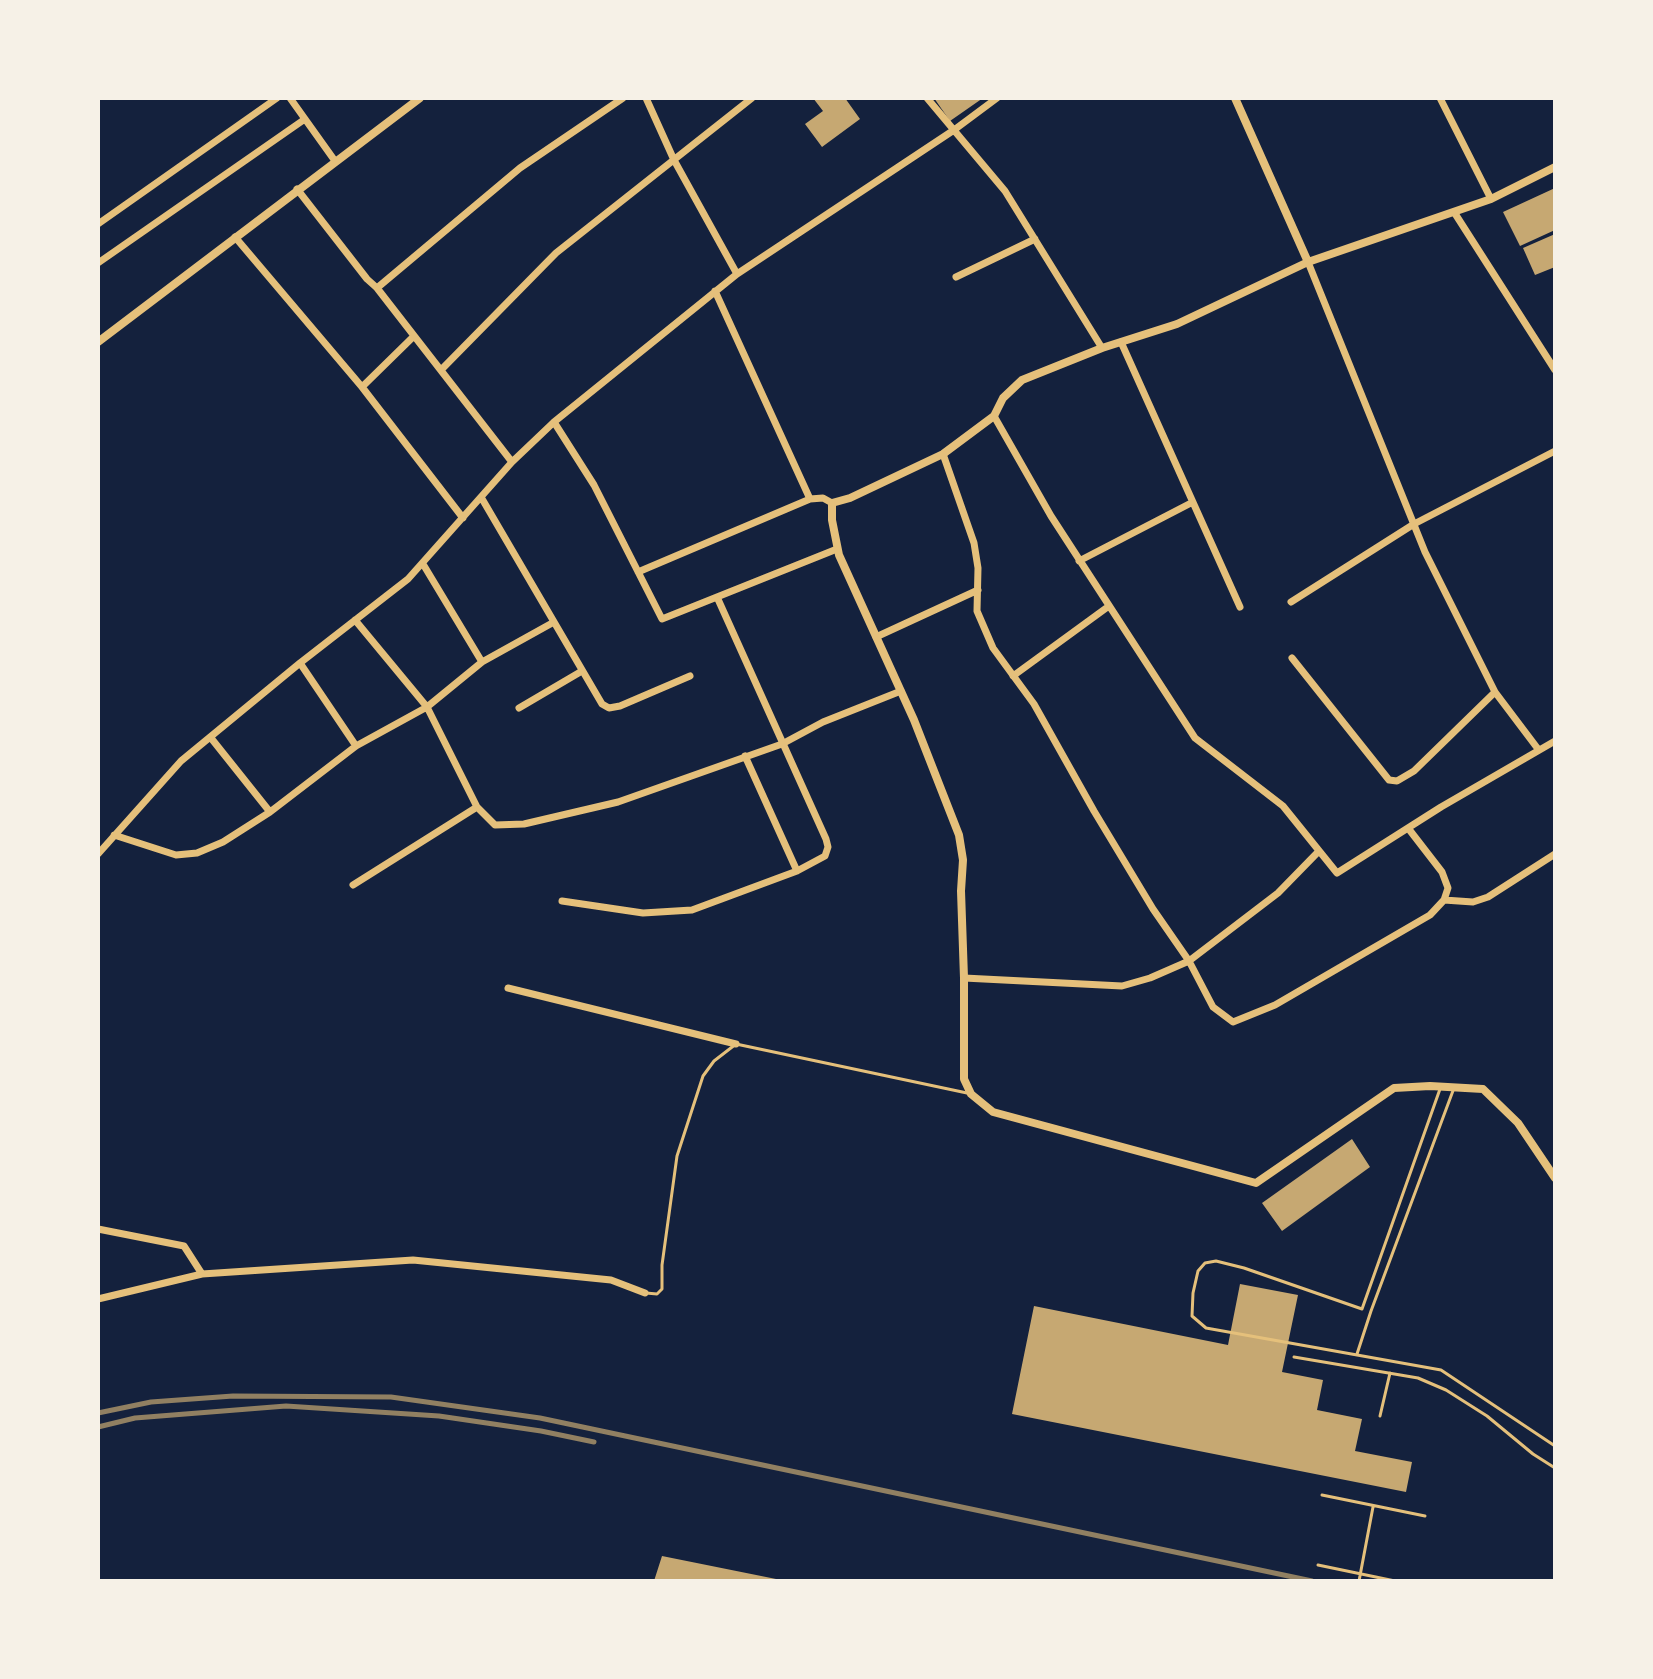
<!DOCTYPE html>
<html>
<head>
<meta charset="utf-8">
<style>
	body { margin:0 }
	#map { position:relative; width:1653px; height:1679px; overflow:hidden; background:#14213d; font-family:"Varela Round",sans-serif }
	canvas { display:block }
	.frame { position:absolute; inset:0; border:100px solid #f6f1e7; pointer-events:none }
</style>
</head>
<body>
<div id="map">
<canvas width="1653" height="1679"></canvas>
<div class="frame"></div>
</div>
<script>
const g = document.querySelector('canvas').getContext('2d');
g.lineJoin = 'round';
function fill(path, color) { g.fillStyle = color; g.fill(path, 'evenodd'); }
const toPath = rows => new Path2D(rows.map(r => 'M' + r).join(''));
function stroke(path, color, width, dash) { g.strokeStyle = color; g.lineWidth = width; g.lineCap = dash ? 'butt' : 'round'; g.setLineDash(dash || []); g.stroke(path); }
fill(toPath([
	[813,98,845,98,860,119,822,147,805,124,823,111],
	[934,98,983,98,950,121],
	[1555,188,1555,230,1520,246,1503,212],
	[1555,234,1555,267,1535,275,1523,248],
	[1352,1139,1370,1167,1282,1231,1262,1203],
	[1240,1284,1298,1295,1282,1372,1323,1380,1317,1410,1362,1419,1355,1451,1412,1462,1406,1492,1012,1414,1034,1306,1228,1345],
	[662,1556,781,1580,781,1581,654,1581]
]), '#c6a872');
stroke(toPath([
	[1294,1357,1418,1378,1446,1390,1487,1416,1533,1454,1555,1468],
	[1380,1416,1390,1373],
	[1322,1495,1425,1516],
	[1318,1565,1395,1581],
	[1359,1581,1373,1507]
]), '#e5c07b', 3);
stroke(toPath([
	[1440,1089,1362,1309,1244,1268,1216,1261,1205,1263,1198,1271,1193,1293,1192,1316,1206,1328,1441,1370,1555,1446],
	[646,1293,657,1294,662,1289,662,1265,677,1156,703,1076,714,1061,736,1044,967,1093],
	[1357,1354,1371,1311,1454,1088]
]), '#e5c07b', 3);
stroke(toPath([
	[290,98,335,161],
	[646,98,674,160,737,274],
	[927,98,1005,191,1102,348],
	[1440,98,1491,199],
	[297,189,367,279,377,288,512,462],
	[1454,212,1555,370],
	[98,224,277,98],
	[235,237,362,387,463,518],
	[1308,262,1425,552,1495,692,1538,749],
	[98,263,305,119],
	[956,277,1035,239],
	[377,288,520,168,623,98],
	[715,291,810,499],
	[1121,342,1240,607],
	[441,370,556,253,752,98],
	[362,387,413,337],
	[994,416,1051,516,1195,738,1283,806,1337,873,1441,807,1555,741],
	[554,422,594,485,662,619,837,549],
	[943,454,974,543,978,568,977,611,993,648,1034,704,1094,811,1153,909,1189,961,1213,1007,1233,1022,1275,1005,1430,915,1444,900,1448,888,1442,872,1408,828],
	[481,497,602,704,609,708,620,706,690,676],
	[1079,561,1191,503],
	[423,564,482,662],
	[638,572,810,499,823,498,832,503],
	[1291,602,1414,524,1555,451],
	[355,620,427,707,477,807,495,825,524,824,618,802,782,744,823,722,901,691],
	[876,637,978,590],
	[1292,658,1389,780,1397,781,1414,771,1495,692],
	[300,663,356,746],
	[1013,676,1109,606],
	[519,708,582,671],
	[211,738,270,812,356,746,427,707,482,662,554,622],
	[745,756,797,871],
	[114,835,176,855,197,853,223,842,270,812],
	[98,854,181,761,300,663,408,579,512,462,554,422,737,274,954,130,997,98],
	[353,885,477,807],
	[1444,900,1473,902,1488,897,1555,854],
	[562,901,643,913,692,910,797,871,825,856,828,847,826,839,717,597],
	[964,978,1122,986,1150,978,1189,961,1278,893,1319,851],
	[508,988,736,1044],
	[98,1229,184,1246,202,1274],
	[98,1299,202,1274,413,1260,611,1280,645,1293]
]), '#e5c07b', 7);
stroke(toPath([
	[1235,98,1308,262],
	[1555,167,1491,199,1308,262,1177,324,1102,348,1022,380,1003,398,994,416,943,454,850,498,832,503,832,520,839,555,914,720,959,835,963,860,961,891,964,978,964,1079,971,1094,993,1112,1256,1183,1394,1088,1430,1086,1483,1089,1518,1123,1555,1178],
	[98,342,420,98]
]), '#e5c07b', 8);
stroke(toPath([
	[98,1413,151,1402,233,1396,391,1397,540,1418,1312,1581],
	[98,1427,135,1418,286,1406,439,1416,541,1431,594,1442]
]), '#918062', 5);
</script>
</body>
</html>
